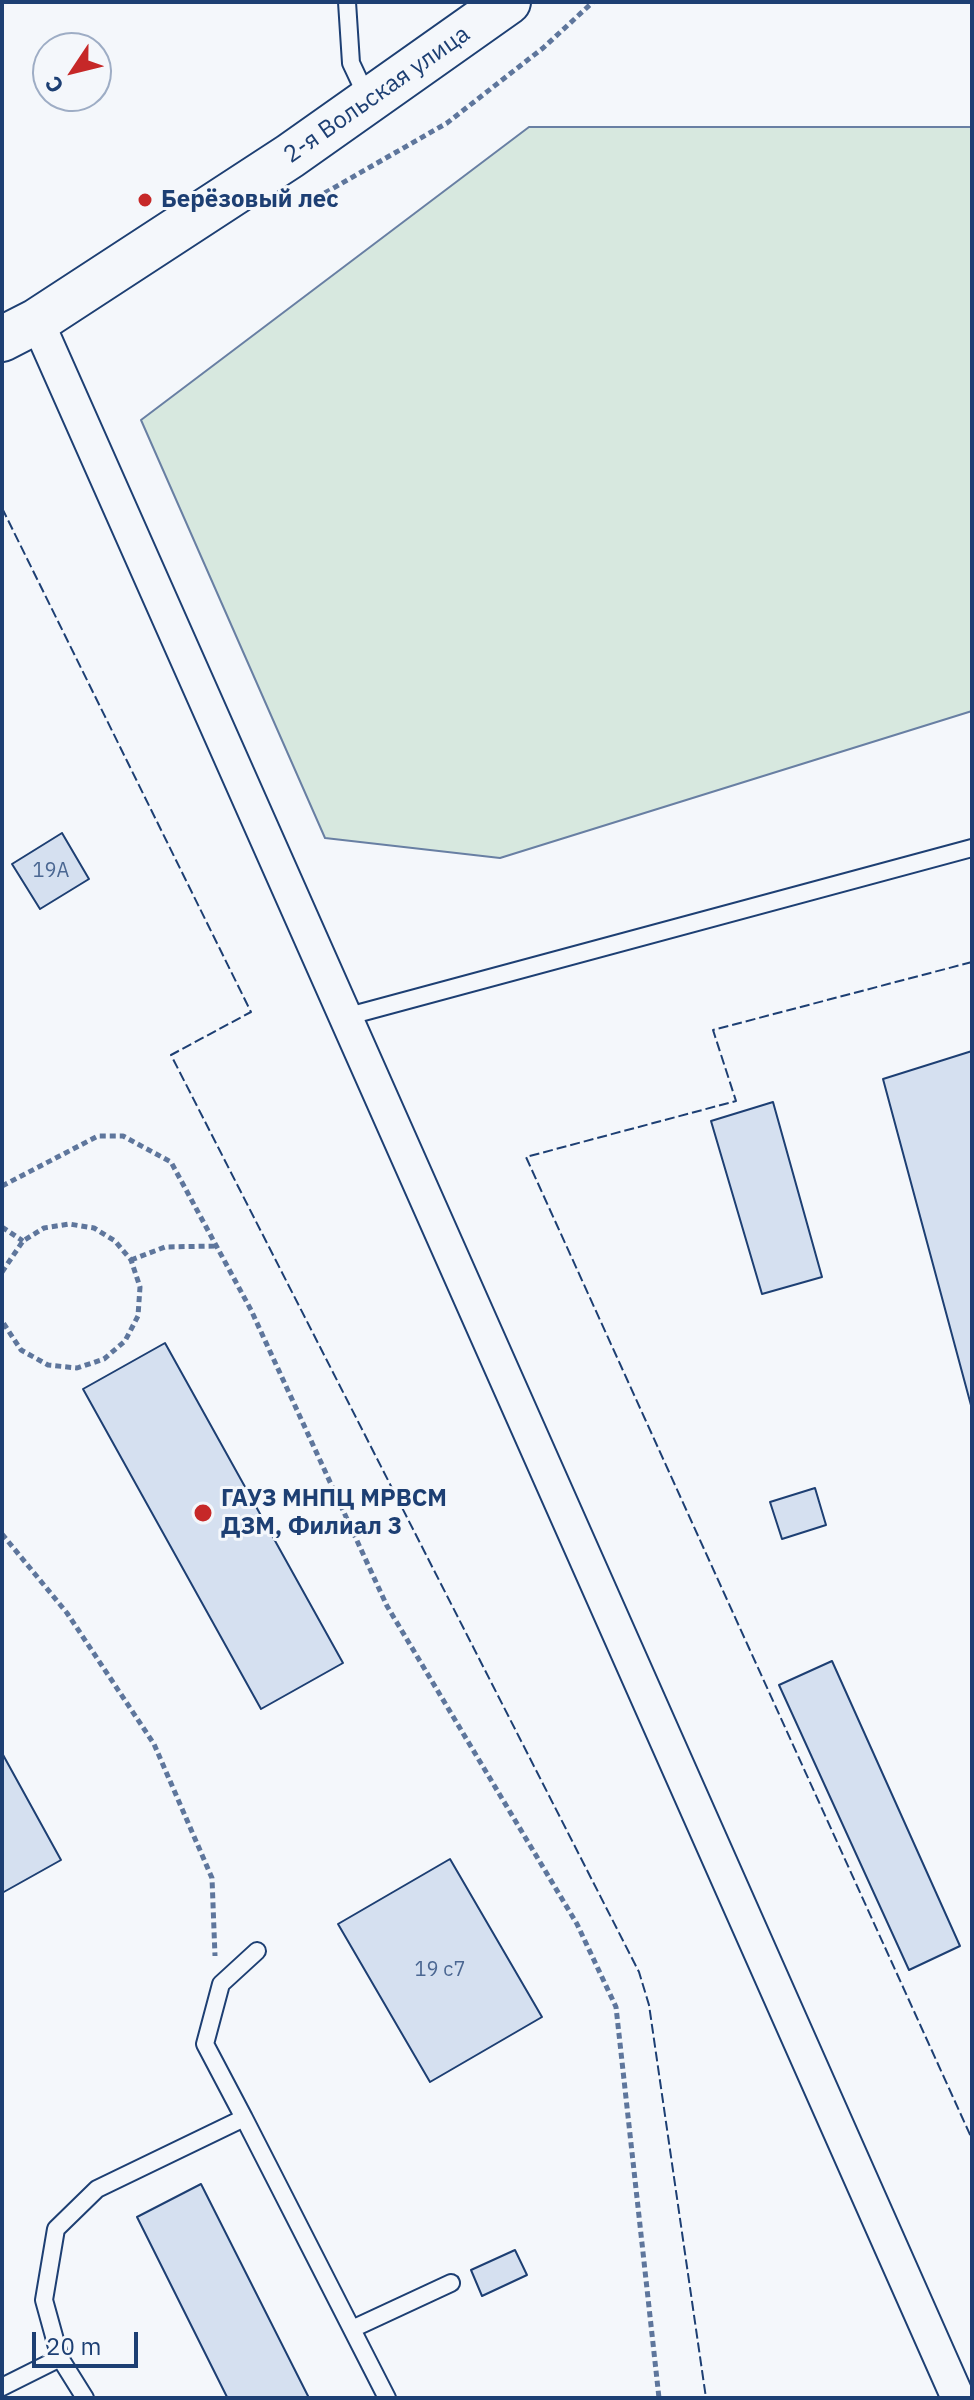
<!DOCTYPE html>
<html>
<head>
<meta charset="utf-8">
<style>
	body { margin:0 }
	#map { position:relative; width:974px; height:2400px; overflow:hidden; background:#f4f7fb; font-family:"IBM Plex Sans",sans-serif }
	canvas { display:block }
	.frame { position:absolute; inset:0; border:4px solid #1d3f73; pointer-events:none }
	.north { position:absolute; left:32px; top:32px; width:80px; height:80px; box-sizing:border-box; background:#f4f7fb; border:2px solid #9eadc5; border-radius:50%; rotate:235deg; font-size:22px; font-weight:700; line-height:32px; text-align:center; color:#1d3f73 }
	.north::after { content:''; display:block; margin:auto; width:28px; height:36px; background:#c62828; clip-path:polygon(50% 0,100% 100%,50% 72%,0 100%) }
	.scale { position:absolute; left:32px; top:2332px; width:106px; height:36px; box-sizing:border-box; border:4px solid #1d3f73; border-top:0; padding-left:10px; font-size:24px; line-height:28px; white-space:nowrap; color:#1d3f73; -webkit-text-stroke:6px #f4f7fb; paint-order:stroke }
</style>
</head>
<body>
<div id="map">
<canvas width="974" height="2400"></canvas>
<div class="frame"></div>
<div class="north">С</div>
<div class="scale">20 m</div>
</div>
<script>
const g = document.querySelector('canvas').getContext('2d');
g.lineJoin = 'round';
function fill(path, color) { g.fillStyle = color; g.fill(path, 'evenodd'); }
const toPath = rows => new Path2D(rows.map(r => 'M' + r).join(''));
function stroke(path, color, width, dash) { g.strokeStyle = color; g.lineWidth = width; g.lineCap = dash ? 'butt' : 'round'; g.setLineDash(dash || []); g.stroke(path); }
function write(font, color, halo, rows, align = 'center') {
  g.font = font + ' "IBM Plex Sans",sans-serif'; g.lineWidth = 6; g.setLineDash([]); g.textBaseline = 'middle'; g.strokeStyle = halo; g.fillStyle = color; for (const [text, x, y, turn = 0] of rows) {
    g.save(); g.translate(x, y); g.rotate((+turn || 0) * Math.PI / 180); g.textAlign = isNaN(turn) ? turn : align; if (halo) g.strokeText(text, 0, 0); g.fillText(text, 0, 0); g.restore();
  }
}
const green = toPath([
	[529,127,972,127,972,711,500,858,325,838,141,420,529,127]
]);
fill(green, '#d7e8df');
stroke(green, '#687fa3', 2);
const building = toPath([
	[62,833,89,879,40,909,12,864,62,833],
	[972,1051,972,1409,883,1079,972,1051],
	[773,1102,822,1277,762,1294,711,1121,773,1102],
	[165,1343,343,1663,261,1709,83,1389,165,1343],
	[815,1488,826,1525,782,1539,770,1502,815,1488],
	[832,1661,960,1946,909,1970,779,1685,832,1661],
	[2,1753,61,1860,2,1893,2,1753],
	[450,1859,542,2017,430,2082,338,1924,450,1859],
	[201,2184,309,2398,227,2397,137,2217,201,2184],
	[515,2250,527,2275,482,2296,471,2270,515,2250]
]);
fill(building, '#d5e0f0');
stroke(building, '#1d3f73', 2);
const lane = toPath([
	[347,2,351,63,367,97],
	[345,1017,972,848],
	[244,2118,387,2398],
	[352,2329,451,2283],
	[60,2358,85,2398],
	[2,2387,60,2358,44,2300,56,2229,97,2189,244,2118,205,2044,221,1984,257,1951]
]);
const street = toPath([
	[37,321,958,2398]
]);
const secondary = toPath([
	[2,339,37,321,290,156,508,2]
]);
stroke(lane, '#1d3f73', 20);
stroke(street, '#1d3f73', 36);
stroke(secondary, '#1d3f73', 48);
stroke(toPath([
	[316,198,447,123,543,48,593,2],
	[2,1186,98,1136,123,1136,171,1162,251,1310,387,1606,577,1924,616,2007,659,2398],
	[2,1227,23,1241],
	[131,1260,165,1247,216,1246],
	[2,1272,23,1241,44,1228,69,1224,94,1228,115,1241,131,1260,140,1287,138,1316,125,1341,104,1359,77,1368,48,1365,21,1350,2,1321],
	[2,1534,67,1613,154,1744,212,1878,215,1956]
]), '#5e769c', 5, [6, 4]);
stroke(lane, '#f4f7fb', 16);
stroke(street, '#f4f7fb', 32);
stroke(secondary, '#f4f7fb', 44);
stroke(toPath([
	[2,508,251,1012,171,1055,639,1972,649,2005,706,2398],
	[972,962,713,1030,736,1101,526,1157,972,2139]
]), '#1d3f73', 2, [10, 4]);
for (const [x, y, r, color] of [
	[145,200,8,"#c62828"],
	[203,1513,10,"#c62828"]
]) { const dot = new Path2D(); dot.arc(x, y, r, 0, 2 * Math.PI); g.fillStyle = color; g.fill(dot); stroke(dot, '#f4f7fb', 3); }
write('20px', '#4b6792', null, [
	["19А",51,871],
	["19 с7",440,1970]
]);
write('24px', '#1d3f73', '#f4f7fb', [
	["2-я Вольская улица",377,95,-35]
]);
write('bold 24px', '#1d3f73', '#f4f7fb', [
	["Берёзовый лес",161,200],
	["ГАУЗ МНПЦ МРВСМ",221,1499],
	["ДЗМ, Филиал 3",221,1527]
], 'left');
</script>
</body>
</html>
